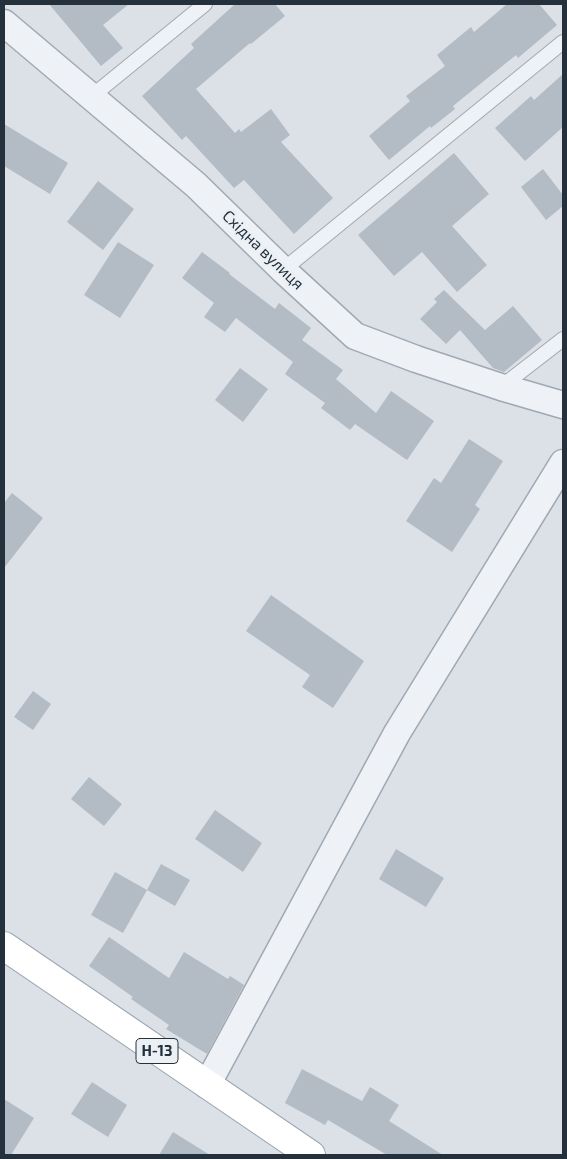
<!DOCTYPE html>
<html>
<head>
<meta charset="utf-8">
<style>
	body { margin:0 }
	#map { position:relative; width:567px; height:1159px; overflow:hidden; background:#dce1e7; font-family:"Exo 2",sans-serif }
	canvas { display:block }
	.frame { position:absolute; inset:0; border:5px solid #25303d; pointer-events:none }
</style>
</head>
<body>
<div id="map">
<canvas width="567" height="1159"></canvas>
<div class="frame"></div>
</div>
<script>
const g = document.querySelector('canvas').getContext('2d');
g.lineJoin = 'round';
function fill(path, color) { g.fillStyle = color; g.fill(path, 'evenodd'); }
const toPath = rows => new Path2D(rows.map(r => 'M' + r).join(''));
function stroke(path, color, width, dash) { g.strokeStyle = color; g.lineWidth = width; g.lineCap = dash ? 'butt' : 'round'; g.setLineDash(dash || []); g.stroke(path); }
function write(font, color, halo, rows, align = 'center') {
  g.font = font + ' "Exo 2",sans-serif'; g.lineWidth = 5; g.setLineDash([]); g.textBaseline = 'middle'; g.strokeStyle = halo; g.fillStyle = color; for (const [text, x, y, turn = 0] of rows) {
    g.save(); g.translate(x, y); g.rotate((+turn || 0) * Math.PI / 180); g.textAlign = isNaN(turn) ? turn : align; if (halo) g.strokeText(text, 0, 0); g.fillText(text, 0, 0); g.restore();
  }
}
fill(toPath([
	[49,4,129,4,103,25,123,48,101,66],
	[235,4,275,4,285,16,251,44,250,43,196,89,235,133,239,129,241,132,271,109,290,135,281,142,333,198,294,234,244,180,234,188,186,136,182,140,142,96,194,48,191,44],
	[507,4,539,4,557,25,518,58,516,55,453,106,455,109,431,128,430,126,389,160,369,136,410,101,406,96,445,66,437,55,471,27,474,32],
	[563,74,563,127,525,161,495,128,531,96,534,100],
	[4,124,68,163,50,194,4,166],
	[454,153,489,194,452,226,487,265,457,292,422,252,394,276,358,235],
	[543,169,563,195,563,206,546,220,521,187],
	[98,181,134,209,103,250,67,222],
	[118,242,154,265,120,318,84,295],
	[202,252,230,273,229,274,275,309,279,303,311,328,302,340,343,370,336,379,376,413,391,391,434,421,407,460,355,424,350,430,321,408,325,403,285,374,293,362,236,318,225,332,204,317,214,303,182,278],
	[444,290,485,330,513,306,542,340,504,372,493,368,460,330,446,344,420,319,437,302,434,299],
	[240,368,268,389,243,422,215,400],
	[469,439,503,461,475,505,480,509,452,552,406,521,434,478,441,483],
	[12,493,43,518,4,568,4,503],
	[271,595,364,661,333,708,302,687,310,675,246,631],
	[33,691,51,704,33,730,14,717],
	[89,777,122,804,104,826,71,799],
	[215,810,262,843,243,872,195,839],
	[396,849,444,878,426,907,379,879],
	[161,864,190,880,175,906,147,890],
	[115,872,147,890,123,933,91,915],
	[109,937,169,978,184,952,228,979,230,976,244,985,207,1054,166,1029,169,1025,131,999,133,997,89,966],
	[302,1069,362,1101,370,1087,399,1105,389,1121,443,1155,387,1155,328,1120,325,1125,285,1103],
	[92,1082,127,1105,108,1137,71,1114],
	[4,1099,34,1118,11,1155,4,1155],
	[173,1132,210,1155,159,1155]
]), '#b3bbc4');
const service = toPath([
	[91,97,205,4],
	[283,270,563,42],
	[501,387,563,339]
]);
const minor = toPath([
	[4,23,196,185,283,270,355,336,416,359,501,387,563,405],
	[207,1085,397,733,563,463]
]);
const primary = toPath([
	[4,946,311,1155]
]);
stroke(service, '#a1a8b1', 16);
stroke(minor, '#a1a8b1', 29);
stroke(primary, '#9ba7b3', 30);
stroke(service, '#eef1f5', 14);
stroke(minor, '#eef1f5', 26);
stroke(primary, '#fff', 28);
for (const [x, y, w] of [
	[157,1051,42]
]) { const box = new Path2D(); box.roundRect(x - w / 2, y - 12.5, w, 25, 4); g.fillStyle = '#ebf0f4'; g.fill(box); stroke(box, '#25303d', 1); }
write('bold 15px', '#25303d', null, [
	["Н-13",157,1051]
]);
write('16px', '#25303d', '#ebf0f4', [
	["Східна вулиця",263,250,44]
]);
</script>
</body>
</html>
